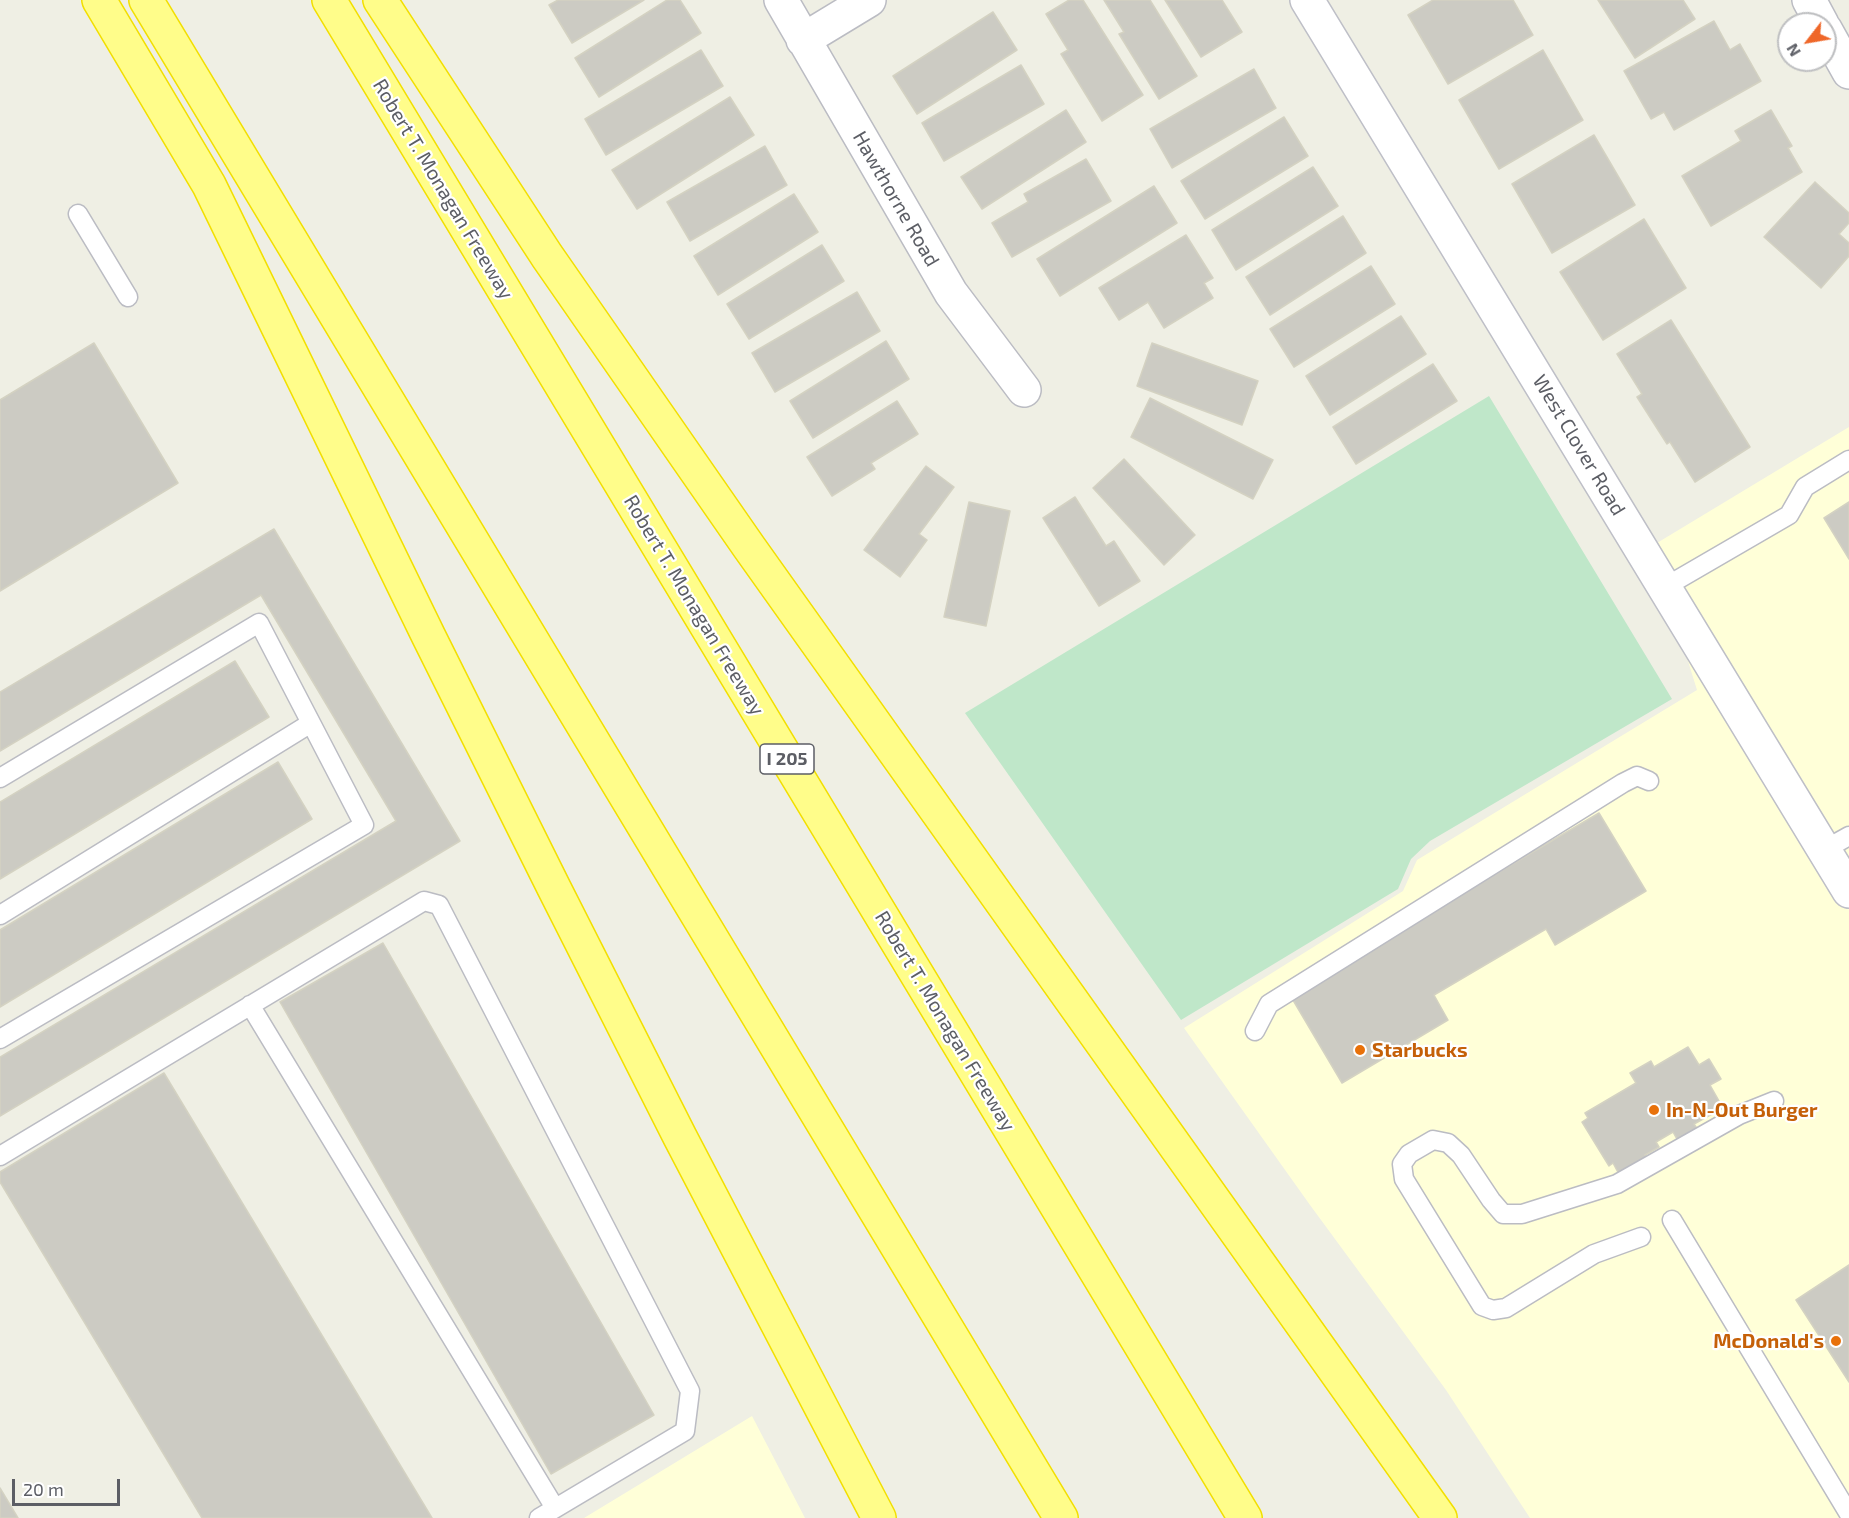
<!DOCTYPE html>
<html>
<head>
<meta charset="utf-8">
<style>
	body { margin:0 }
	#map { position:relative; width:1849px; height:1518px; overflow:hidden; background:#efefe4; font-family:"Exo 2",sans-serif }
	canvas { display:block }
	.north { position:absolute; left:1777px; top:12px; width:60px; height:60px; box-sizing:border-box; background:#fff; border:2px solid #bebfc1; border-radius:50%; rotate:239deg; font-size:16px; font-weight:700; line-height:24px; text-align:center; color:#5c5e65 }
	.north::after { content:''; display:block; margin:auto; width:21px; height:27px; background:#ef6729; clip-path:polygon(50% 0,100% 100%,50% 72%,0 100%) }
	.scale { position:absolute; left:12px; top:1479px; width:108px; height:27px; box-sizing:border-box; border:3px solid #5c5e65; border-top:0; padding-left:8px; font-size:18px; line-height:21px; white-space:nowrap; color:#5c5e65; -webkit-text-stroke:4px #fff; paint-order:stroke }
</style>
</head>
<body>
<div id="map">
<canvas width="1849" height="1518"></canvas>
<div class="north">N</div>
<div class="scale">20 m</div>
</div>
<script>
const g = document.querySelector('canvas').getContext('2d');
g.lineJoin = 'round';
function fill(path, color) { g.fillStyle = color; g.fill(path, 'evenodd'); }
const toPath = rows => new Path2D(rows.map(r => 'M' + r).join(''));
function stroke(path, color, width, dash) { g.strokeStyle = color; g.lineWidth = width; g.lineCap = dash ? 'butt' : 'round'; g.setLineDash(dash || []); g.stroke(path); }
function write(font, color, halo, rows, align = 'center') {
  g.font = font + ' "Exo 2",sans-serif'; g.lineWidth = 4.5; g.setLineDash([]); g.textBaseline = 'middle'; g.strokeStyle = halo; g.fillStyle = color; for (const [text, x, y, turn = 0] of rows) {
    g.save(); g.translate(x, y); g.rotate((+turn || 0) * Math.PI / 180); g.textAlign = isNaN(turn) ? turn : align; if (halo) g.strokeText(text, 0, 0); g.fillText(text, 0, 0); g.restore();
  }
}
fill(toPath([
	[1849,427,1849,1518,1530,1518,1446,1390,1310,1205,1184,1028,1403,891,1417,860,1697,690,1652,546],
	[752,1416,805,1518,584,1518]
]), '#ffffd8');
fill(toPath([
	[1489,396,1672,699,1430,841,1411,859,1398,889,1181,1020,965,713]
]), '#bfe7c9');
const building = toPath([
	[558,0,644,0,572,43,549,5,558,0],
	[667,0,680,0,701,33,599,97,575,58,667,0],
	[1069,0,1083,0,1143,95,1102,121,1061,54,1068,50,1046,14,1069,0],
	[1104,0,1150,0,1197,76,1159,99,1119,34,1124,32,1104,0],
	[1165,0,1222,0,1242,32,1201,57,1165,0],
	[1433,0,1513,0,1533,35,1448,84,1408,15,1433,0],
	[1598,0,1683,0,1695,19,1635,58,1598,0],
	[993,12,1017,50,917,114,893,76,993,12],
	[1714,21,1730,50,1740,44,1761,81,1674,130,1664,112,1651,119,1624,71,1714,21],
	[701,50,723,86,606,155,585,119,701,50],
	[1543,50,1583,120,1499,169,1459,100,1543,50],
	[1021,65,1044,104,944,161,922,123,1021,65],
	[1254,69,1276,108,1172,168,1150,129,1254,69],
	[730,97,754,135,637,209,612,170,730,97],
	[1066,110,1086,142,982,209,961,177,1066,110],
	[1771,110,1792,146,1788,148,1802,172,1711,226,1682,176,1741,141,1735,131,1771,110],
	[1284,117,1308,156,1205,219,1181,181,1284,117],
	[1594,135,1635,205,1552,253,1512,184,1594,135],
	[765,146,787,185,690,241,667,202,765,146],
	[1086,159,1111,201,1012,257,992,223,1028,202,1024,194,1086,159],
	[1313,167,1338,206,1236,270,1212,230,1313,167],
	[1815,182,1849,213,1849,223,1839,234,1849,243,1849,256,1821,288,1764,237,1815,182],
	[1154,186,1177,223,1060,296,1037,259,1154,186],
	[794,194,818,232,718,295,694,256,794,194],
	[1343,216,1366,253,1270,315,1246,277,1343,216],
	[1644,219,1686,288,1603,340,1560,272,1644,219],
	[1186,235,1213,278,1204,283,1213,298,1164,328,1148,302,1119,320,1099,288,1186,235],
	[822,245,844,281,749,339,727,304,822,245],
	[1371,266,1395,304,1294,367,1270,329,1371,266],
	[857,292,880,331,775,392,752,353,857,292],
	[1401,316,1426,354,1330,415,1306,376,1401,316],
	[1671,320,1750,447,1695,482,1670,442,1667,444,1637,397,1642,394,1617,354,1671,320],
	[886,341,909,379,813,438,790,401,886,341],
	[94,343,178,483,0,591,0,400,94,343],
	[1152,343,1258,381,1242,425,1137,386,1152,343],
	[1433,364,1457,401,1356,464,1333,427,1433,364],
	[1150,398,1273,460,1253,499,1131,437,1150,398],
	[897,401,918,434,871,463,875,469,832,496,807,457,897,401],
	[1124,459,1195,535,1164,565,1093,488,1124,459],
	[926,466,954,487,919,534,927,540,900,577,864,550,926,466],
	[1075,497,1106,546,1114,541,1140,581,1099,606,1043,518,1075,497],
	[969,502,1010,511,986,626,944,617,969,502],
	[1849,502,1849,559,1824,518,1849,502],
	[274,529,460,841,0,1116,0,1057,396,821,261,595,0,751,0,692,274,529],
	[235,661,269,717,0,879,0,802,235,661],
	[278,762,312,819,0,1007,0,930,278,762],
	[1599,813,1646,891,1555,945,1546,929,1434,995,1448,1020,1342,1083,1290,995,1599,813],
	[383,943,654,1415,551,1474,280,1002,383,943],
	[1688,1047,1699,1065,1709,1059,1721,1079,1710,1085,1723,1108,1694,1124,1698,1130,1678,1141,1673,1132,1656,1142,1659,1147,1645,1155,1649,1162,1621,1178,1613,1163,1609,1166,1582,1122,1588,1118,1585,1113,1636,1083,1630,1073,1651,1061,1654,1067,1688,1047],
	[164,1073,432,1518,202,1518,0,1182,0,1172,164,1073],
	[1849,1265,1849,1382,1796,1300,1849,1265],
	[0,1488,18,1518,0,1518,0,1488]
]);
fill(building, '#cccbc3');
stroke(building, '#d4d2c2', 1.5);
const lane = toPath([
	[78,214,128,297],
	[1665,587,1789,515,1805,487,1849,460],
	[0,778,259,623,364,825,0,1039],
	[1824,850,1849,836],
	[0,915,311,723],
	[250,1005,555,1508],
	[1255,1031,1269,1004,1623,783,1637,776,1649,781],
	[0,1156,424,901,439,905,690,1391,685,1431,539,1518],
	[1672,1220,1849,1514],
	[1641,1237,1594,1254,1506,1308,1493,1310,1482,1306,1404,1179,1402,1164,1409,1154,1433,1140,1448,1143,1461,1155,1491,1200,1503,1214,1522,1214,1617,1184,1739,1115,1774,1101]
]);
const street = toPath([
	[781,0,951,293,1024,390],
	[1809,0,1822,24],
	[1825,29,1849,72],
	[803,40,869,0]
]);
const secondary = toPath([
	[1307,0,1849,891]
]);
const highway = toPath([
	[99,0,209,185,428,635,554,888,680,1137,879,1518],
	[146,0,1061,1518],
	[329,0,1245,1518],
	[380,0,547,256,749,547,1440,1518]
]);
stroke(lane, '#bbbcc3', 21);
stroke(street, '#bbbcc3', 36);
stroke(secondary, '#bebfc7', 36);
stroke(highway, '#f2df00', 36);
stroke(lane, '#fff', 18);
stroke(street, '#fff', 33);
stroke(secondary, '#fff', 33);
stroke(highway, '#fffd8a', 33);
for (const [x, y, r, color] of [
	[1360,1050,6,"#e8710a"],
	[1654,1110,6,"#e8710a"],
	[1836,1341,6,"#e8710a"]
]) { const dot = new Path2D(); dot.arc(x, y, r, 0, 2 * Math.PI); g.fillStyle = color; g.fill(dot); stroke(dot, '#fff', 2); }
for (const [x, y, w] of [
	[787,759,54]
]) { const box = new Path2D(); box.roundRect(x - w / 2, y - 15, w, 30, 4.5); g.fillStyle = '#fff'; g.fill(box); stroke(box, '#5c5e65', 1.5); }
write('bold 18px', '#5c5e65', null, [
	["I 205",787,759]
]);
write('20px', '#5c5e65', '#fff', [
	["Robert T. Monagan Freeway",443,189,59],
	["Hawthorne Road",896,199,60],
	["West Clover Road",1579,445,59],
	["Robert T. Monagan Freeway",694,605,59],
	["Robert T. Monagan Freeway",945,1021,59]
]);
write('bold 20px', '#c56008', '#fff', [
	["Starbucks",1372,1050],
	["In-N-Out Burger",1666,1110],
	["McDonald's",1824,1341,"right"]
], 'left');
</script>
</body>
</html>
